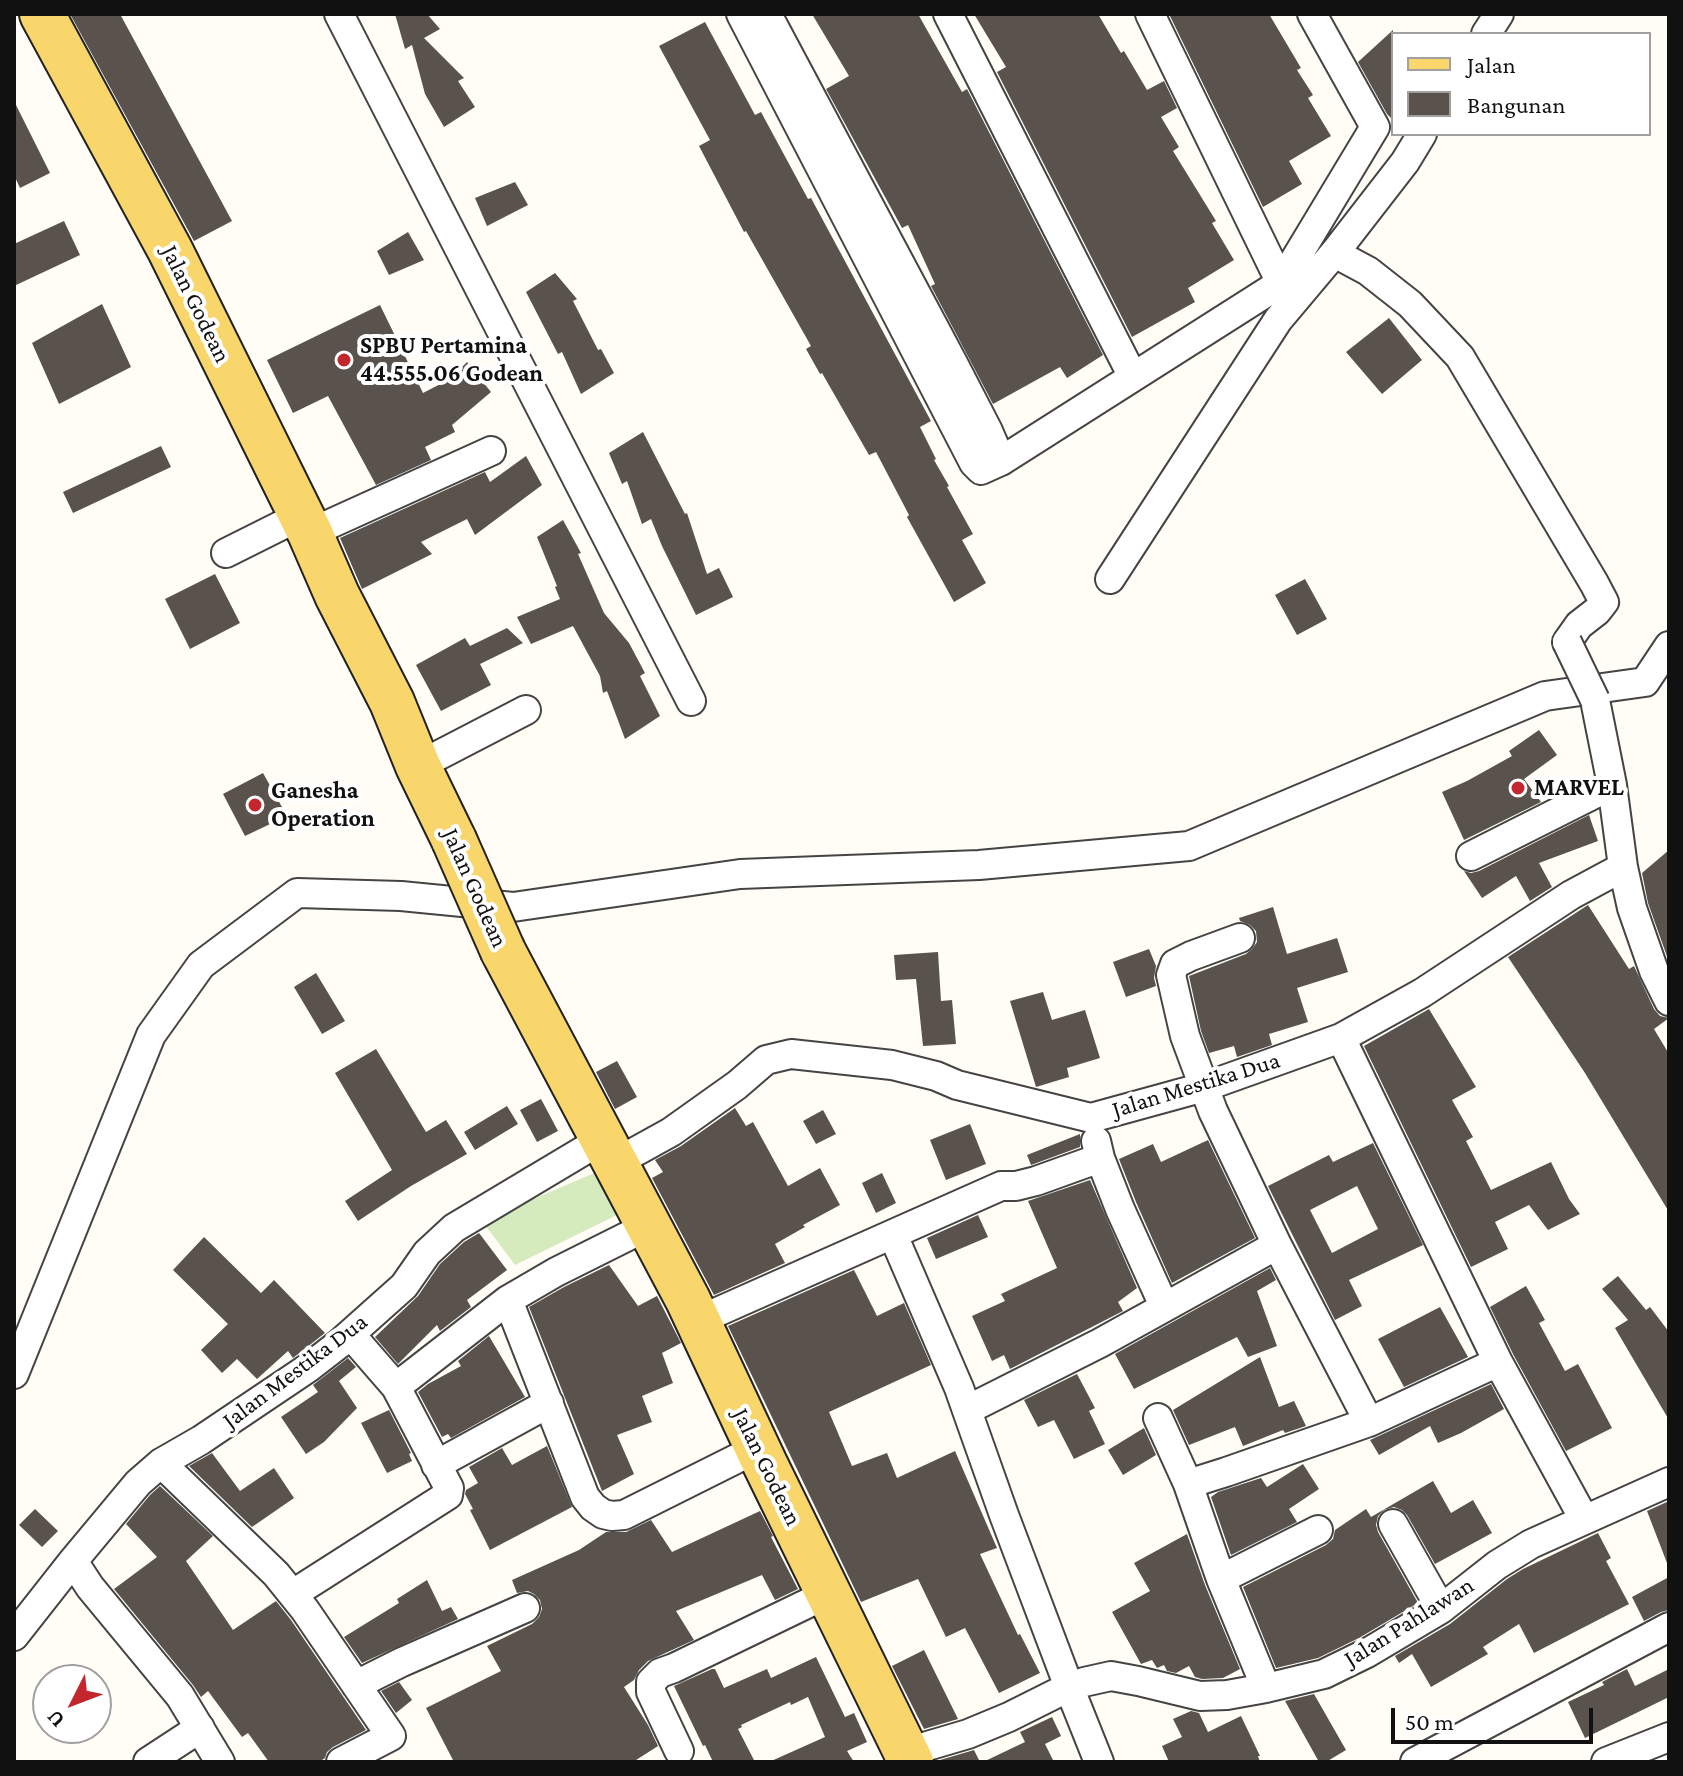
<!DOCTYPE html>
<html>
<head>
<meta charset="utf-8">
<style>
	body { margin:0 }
	#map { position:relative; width:1683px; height:1776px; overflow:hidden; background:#fffdf5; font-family:"Crimson Pro",serif }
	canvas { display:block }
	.frame { position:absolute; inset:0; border:16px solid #111; pointer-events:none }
	.legend { position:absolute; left:1391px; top:32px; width:260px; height:104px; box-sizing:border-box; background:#fff; border:2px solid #a0a0a0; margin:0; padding:10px 14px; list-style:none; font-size:24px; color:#111 }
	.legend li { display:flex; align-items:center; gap:16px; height:40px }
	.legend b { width:40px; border:2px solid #a0a0a0 }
	.north { position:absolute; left:32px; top:1664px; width:80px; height:80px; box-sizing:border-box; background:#fff; border:2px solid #a0a0a0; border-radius:50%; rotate:228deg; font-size:22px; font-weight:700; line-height:32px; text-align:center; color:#111 }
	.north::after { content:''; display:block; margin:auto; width:28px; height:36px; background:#c4262e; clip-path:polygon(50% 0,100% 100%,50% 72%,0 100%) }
	.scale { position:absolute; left:1391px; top:1708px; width:202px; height:36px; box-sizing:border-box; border:4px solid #111; border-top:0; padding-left:10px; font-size:24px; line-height:28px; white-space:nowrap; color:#111; -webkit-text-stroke:6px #fff; paint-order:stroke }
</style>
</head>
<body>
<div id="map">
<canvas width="1683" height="1776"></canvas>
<div class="frame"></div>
<ul class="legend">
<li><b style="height:10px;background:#f9d66b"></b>Jalan</li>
<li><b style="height:22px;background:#5a524d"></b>Bangunan</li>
</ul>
<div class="north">U</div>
<div class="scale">50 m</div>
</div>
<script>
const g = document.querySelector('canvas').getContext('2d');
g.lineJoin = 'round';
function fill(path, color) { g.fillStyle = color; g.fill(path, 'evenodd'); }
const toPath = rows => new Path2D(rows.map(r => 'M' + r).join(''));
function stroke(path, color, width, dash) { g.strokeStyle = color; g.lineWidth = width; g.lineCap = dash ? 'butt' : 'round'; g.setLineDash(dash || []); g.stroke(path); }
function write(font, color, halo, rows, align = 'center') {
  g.font = font + ' "Crimson Pro",serif'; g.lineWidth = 8; g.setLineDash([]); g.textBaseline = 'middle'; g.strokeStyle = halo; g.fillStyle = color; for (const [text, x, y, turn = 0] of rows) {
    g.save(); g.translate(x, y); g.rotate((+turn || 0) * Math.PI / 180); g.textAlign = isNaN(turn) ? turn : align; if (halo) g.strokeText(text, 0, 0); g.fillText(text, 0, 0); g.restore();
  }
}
fill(toPath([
	[599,1171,621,1213,515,1265,482,1221]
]), '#d5ebbd');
fill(toPath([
	[70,14,120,14,232,221,194,241],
	[395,14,427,14,440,29,424,38,464,78,458,81,475,107,444,127,425,94,412,45,405,49],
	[812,14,918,14,962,92,967,89,1103,355,1067,378,1060,367,993,404,931,286,935,284,908,225,902,228,826,89,849,76],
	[974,14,1098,14,1121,53,1124,51,1147,90,1164,81,1177,108,1161,117,1179,147,1173,151,1216,221,1212,223,1234,260,1188,288,1195,302,1132,337,997,72,1006,67],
	[1169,14,1269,14,1301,68,1297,70,1313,95,1308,98,1331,136,1289,161,1302,184,1263,207],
	[705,22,755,115,761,112,808,199,811,198,931,421,920,427,936,459,934,460,949,486,947,487,973,534,962,540,986,583,954,602,907,517,909,515,876,452,869,455,822,373,820,374,806,349,811,346,746,231,744,232,699,146,710,140,659,46],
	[1393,30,1393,120,1387,114,1358,62],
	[14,101,50,173,20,188,14,175],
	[515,182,528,205,487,226,475,198],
	[64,221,80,255,14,286,14,244],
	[408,232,424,260,389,275,377,251],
	[555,273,577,299,573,301,598,350,601,349,614,373,581,394,562,352,558,354,526,292],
	[102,304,131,367,59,404,32,343],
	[380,305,423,393,450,379,467,362,491,392,452,425,455,432,425,447,431,460,376,485,328,396,293,413,267,360],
	[1389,318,1422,360,1382,394,1346,352],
	[643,432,685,514,687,513,707,574,719,568,733,597,696,615,662,546,651,519,642,524,627,481,622,484,609,453],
	[161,446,171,467,73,513,63,492],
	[526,456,542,485,475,535,467,519,421,542,432,554,362,589,340,538,485,472,490,482],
	[563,520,581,553,578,554,604,613,629,643,645,673,640,676,660,716,625,739,607,691,603,693,600,676,573,626,531,644,517,617,560,599,555,587,557,586,537,537],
	[215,574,240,623,190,649,165,599],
	[1305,579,1327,619,1297,635,1275,595],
	[507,628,523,643,480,664,491,685,441,711,416,665,465,638,470,646],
	[1539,730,1557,755,1524,779,1541,802,1464,840,1442,792,1467,781,1512,756,1509,751],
	[263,773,287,816,245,836,223,794],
	[1589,815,1598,841,1539,863,1552,887,1530,901,1516,876,1482,898,1464,871,1471,873,1479,871],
	[1669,850,1669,962,1648,903,1642,873],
	[1588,905,1629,969,1634,966,1654,1009,1660,1016,1669,1018,1654,1029,1669,1054,1669,1212,1585,1073,1508,957],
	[1273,907,1287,954,1337,938,1348,972,1297,988,1308,1022,1269,1034,1272,1045,1237,1057,1234,1046,1209,1053,1201,1031,1189,976,1246,954,1252,949,1257,942,1256,931,1250,925,1240,921,1239,918],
	[1149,949,1156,966,1154,978,1156,986,1126,997,1113,962],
	[938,952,941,1001,952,1000,956,1044,923,1046,916,979,896,980,894,955],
	[316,973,345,1021,322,1034,294,987],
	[1043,992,1052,1020,1085,1010,1100,1058,1067,1068,1069,1077,1036,1087,1010,1001],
	[1429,1009,1476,1087,1452,1100,1473,1137,1466,1141,1491,1190,1551,1162,1569,1199,1580,1214,1548,1230,1529,1205,1495,1222,1508,1249,1471,1267,1364,1046],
	[376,1049,426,1132,446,1120,467,1154,411,1186,358,1221,345,1201,392,1170,335,1073],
	[617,1061,637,1097,615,1109,596,1072],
	[541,1099,558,1131,537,1142,520,1110],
	[507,1106,518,1124,475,1150,464,1132],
	[735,1108,746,1126,753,1122,788,1186,820,1168,840,1205,803,1225,805,1227,775,1244,785,1263,714,1295,652,1178,663,1172,655,1160,681,1146],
	[823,1110,836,1134,816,1144,803,1121],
	[970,1124,986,1164,946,1180,930,1140],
	[1080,1134,1080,1147,1031,1165,1027,1155],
	[1208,1140,1255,1238,1172,1283,1136,1202,1119,1159,1153,1144,1161,1162],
	[1373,1143,1423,1245,1349,1280,1362,1306,1335,1320,1268,1186,1329,1155,1333,1162],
	[1357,1186,1378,1229,1332,1253,1310,1210],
	[882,1173,896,1203,876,1213,862,1183],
	[1090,1180,1137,1288,1118,1302,1123,1311,1010,1369,1004,1355,992,1361,972,1316,1005,1301,1001,1294,1057,1268,1028,1201],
	[978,1215,988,1237,936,1259,927,1238],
	[479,1233,507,1270,467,1300,471,1307,440,1331,437,1325,398,1364,375,1337,418,1296,440,1264,464,1242],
	[204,1237,261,1293,274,1280,325,1333,293,1358,288,1351,257,1379,237,1359,222,1373,201,1350,228,1324,173,1270],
	[609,1265,638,1306,657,1296,681,1343,662,1353,673,1383,642,1396,652,1422,617,1435,634,1474,602,1491,529,1307,564,1287],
	[1270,1268,1276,1280,1257,1291,1277,1346,1248,1357,1237,1337,1134,1389,1115,1354],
	[854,1270,877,1316,904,1303,931,1365,829,1412,852,1466,887,1453,897,1478,955,1451,997,1548,980,1554,1018,1635,1020,1634,1040,1673,999,1693,965,1628,946,1637,918,1579,861,1602,728,1326],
	[1618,1276,1646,1310,1650,1307,1669,1332,1669,1420,1615,1328,1628,1320,1602,1289],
	[1526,1286,1545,1320,1539,1323,1565,1371,1578,1364,1612,1428,1566,1451,1513,1354,1490,1307],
	[1440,1307,1468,1357,1404,1387,1378,1339],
	[489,1336,525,1397,451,1438,448,1434,442,1437,418,1392,428,1384,461,1366,458,1361],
	[1260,1357,1279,1407,1294,1401,1306,1426,1285,1433,1283,1430,1243,1446,1235,1427,1189,1445,1173,1410],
	[348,1358,356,1367,339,1381,357,1408,324,1442,306,1454,281,1417,318,1392,313,1385],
	[1077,1374,1095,1408,1089,1411,1105,1444,1074,1459,1054,1420,1038,1427,1024,1400],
	[1491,1384,1504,1409,1461,1433,1438,1443,1430,1426,1379,1455,1370,1440],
	[389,1410,411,1453,409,1454,412,1461,387,1473,361,1423],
	[1144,1428,1156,1455,1123,1475,1108,1450],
	[547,1446,572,1507,490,1550,470,1510,473,1509,465,1494,466,1490,478,1483,469,1467,502,1448,512,1465],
	[212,1453,240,1491,274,1468,294,1498,252,1527,189,1466],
	[1303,1464,1319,1489,1289,1509,1297,1522,1231,1555,1211,1497,1218,1492,1261,1478,1267,1487],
	[1433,1481,1451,1513,1473,1500,1492,1533,1435,1564,1407,1515,1402,1510,1394,1507,1384,1510,1378,1516,1376,1525,1378,1532,1418,1603,1359,1638,1318,1658,1276,1668,1243,1587,1326,1545,1333,1539,1335,1530,1366,1509,1371,1517],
	[160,1486,213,1536,186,1561,233,1630,276,1601,291,1620,366,1730,333,1747,327,1752,325,1758,319,1762,269,1762,248,1733,242,1737,208,1691,201,1697,193,1685,114,1589,157,1557,126,1524,150,1495],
	[1669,1501,1669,1563,1667,1563,1647,1511],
	[35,1509,58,1531,42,1547,19,1525],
	[760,1511,773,1536,771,1537,798,1589,775,1600,762,1575,676,1611,694,1640,648,1661,639,1670,634,1680,624,1687,648,1725,658,1746,633,1762,454,1762,426,1708,501,1671,487,1646,532,1624,539,1617,542,1609,540,1600,534,1594,528,1591,517,1593,512,1580,579,1550,606,1532,626,1532,651,1520,672,1552],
	[1598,1533,1611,1558,1606,1561,1629,1604,1534,1653,1519,1624,1483,1647,1488,1654,1431,1687,1412,1654,1399,1663,1395,1656,1450,1624,1507,1579,1523,1569],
	[1187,1534,1205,1585,1240,1669,1223,1678,1202,1679,1195,1677,1189,1666,1176,1673,1167,1671,1164,1665,1157,1668,1152,1660,1141,1664,1112,1612,1150,1591,1134,1563],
	[1669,1577,1669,1610,1661,1612,1644,1621,1632,1597],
	[427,1580,442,1611,451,1607,458,1619,362,1663,344,1637,399,1603,397,1599],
	[924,1650,958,1719,924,1729,892,1666],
	[816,1657,845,1717,854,1713,867,1742,847,1751,854,1762,769,1762,825,1737,808,1697,791,1705,790,1702,741,1725,742,1727,738,1729,755,1762,713,1762,705,1745,703,1746,674,1686,712,1669,715,1669,724,1688,767,1669,771,1678],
	[1627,1669,1635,1686,1669,1669,1669,1697,1585,1738,1568,1702,1604,1685,1602,1682],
	[399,1682,412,1700,396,1713,381,1691],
	[1314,1694,1346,1750,1326,1762,1319,1762,1285,1701],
	[1191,1711,1199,1713,1208,1732,1241,1716,1260,1756,1258,1756,1260,1762,1169,1762,1162,1746,1182,1737,1173,1719],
	[1052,1717,1061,1736,1045,1744,1054,1762,983,1762,1025,1742,1020,1732],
	[974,1750,980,1762,941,1762,940,1760]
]), '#5a524d');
const street = toPath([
	[339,14,691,701],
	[741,14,974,463,981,470,1001,461,1281,283,1150,14],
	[767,14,953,363,988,431,1001,461],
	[948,14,1133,377],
	[1486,34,1499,14],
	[1336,251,1340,256,1368,271,1410,304,1460,357,1594,583,1604,602,1597,611,1579,625,1567,642],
	[1281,283,1375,127,1312,14],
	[310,533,491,451],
	[226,553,300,516],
	[1110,579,1278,320,1336,251,1405,162,1422,134],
	[1595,700,1612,785,1623,867,1632,908,1654,971,1669,1001],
	[418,766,526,710],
	[1471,856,1612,785],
	[1240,938,1191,956,1175,964,1171,975,1185,1036,1213,1111,1277,1245,1369,1422],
	[1341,1038,1498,1362,1584,1519],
	[1096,1141,1100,1158,1120,1209,1164,1306],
	[615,1163,671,1132,737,1085,766,1060,791,1054,892,1065,936,1076,957,1085,1091,1118,1204,1087,1341,1038,1422,993,1571,895,1623,867],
	[893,1235,959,1388,1004,1515,1069,1687,1099,1762],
	[508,1300,585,1497,593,1507,603,1514,612,1516,624,1515,758,1448],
	[697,1321,1001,1186,1016,1186,1036,1181,1100,1158],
	[14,1374,151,1035,201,965,297,893,401,896,513,907,740,874,979,865,1189,846,1545,696,1645,682,1669,646],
	[396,1387,508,1300,556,1272,648,1226],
	[967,1410,1100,1343,1277,1245],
	[1158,1418,1188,1484,1226,1472,1369,1422,1498,1362],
	[161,1463,276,1574,305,1610,391,1736,341,1762],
	[436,1465,549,1403],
	[1188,1484,1221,1579],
	[1393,1524,1441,1609],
	[73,1561,90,1587,180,1696,220,1762],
	[293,1594,448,1495,449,1488,396,1387,350,1334],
	[14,1636,73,1561,138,1483,161,1463,201,1440,308,1368,339,1344,404,1286,427,1253,454,1228,603,1139],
	[356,1685,402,1662,525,1608],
	[1266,1688,1221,1579,1318,1530],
	[679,1751,651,1692,651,1682,660,1673,674,1668,829,1593],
	[907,1752,968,1734,1009,1717,1069,1687,1084,1682,1111,1676,1138,1681,1200,1696,1227,1695,1266,1688,1324,1674,1367,1653,1441,1609,1497,1565,1531,1544,1669,1482],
	[148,1762,200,1728],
	[1415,1762,1669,1627],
	[1606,1762,1669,1737]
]);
const primary = toPath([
	[42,14,170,250,310,533,337,595,392,702,418,766,454,840],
	[503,951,688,1300,765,1464,911,1762]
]);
stroke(street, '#444', 32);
stroke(primary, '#222', 48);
stroke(street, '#fff', 28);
stroke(primary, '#f9d66b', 44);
const streetBridge = toPath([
	[1567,642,1595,700]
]);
const primaryBridge = toPath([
	[454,840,503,951]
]);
stroke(streetBridge, '#444', 32, []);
stroke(primaryBridge, '#222', 48, []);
stroke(streetBridge, '#fff', 28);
stroke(primaryBridge, '#f9d66b', 44);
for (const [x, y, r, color] of [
	[344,360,8,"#c4262e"],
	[1518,788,8,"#c4262e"],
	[255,805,8,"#c4262e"]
]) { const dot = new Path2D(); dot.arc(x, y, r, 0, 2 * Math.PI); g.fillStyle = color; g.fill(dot); stroke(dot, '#fff', 3); }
write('24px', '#111', '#fff', [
	["Jalan Godean",196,304,64],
	["Jalan Godean",475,888,66],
	["Jalan Mestika Dua",1196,1085,-17],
	["Jalan Mestika Dua",295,1371,-37],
	["Jalan Godean",767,1467,64],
	["Jalan Pahlawan",1409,1622,-32]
]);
write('bold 24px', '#111', '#fff', [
	["SPBU Pertamina",360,346],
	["44.555.06 Godean",360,374],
	["MARVEL",1534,788],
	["Ganesha",271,791],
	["Operation",271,819]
], 'left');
</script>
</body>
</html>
